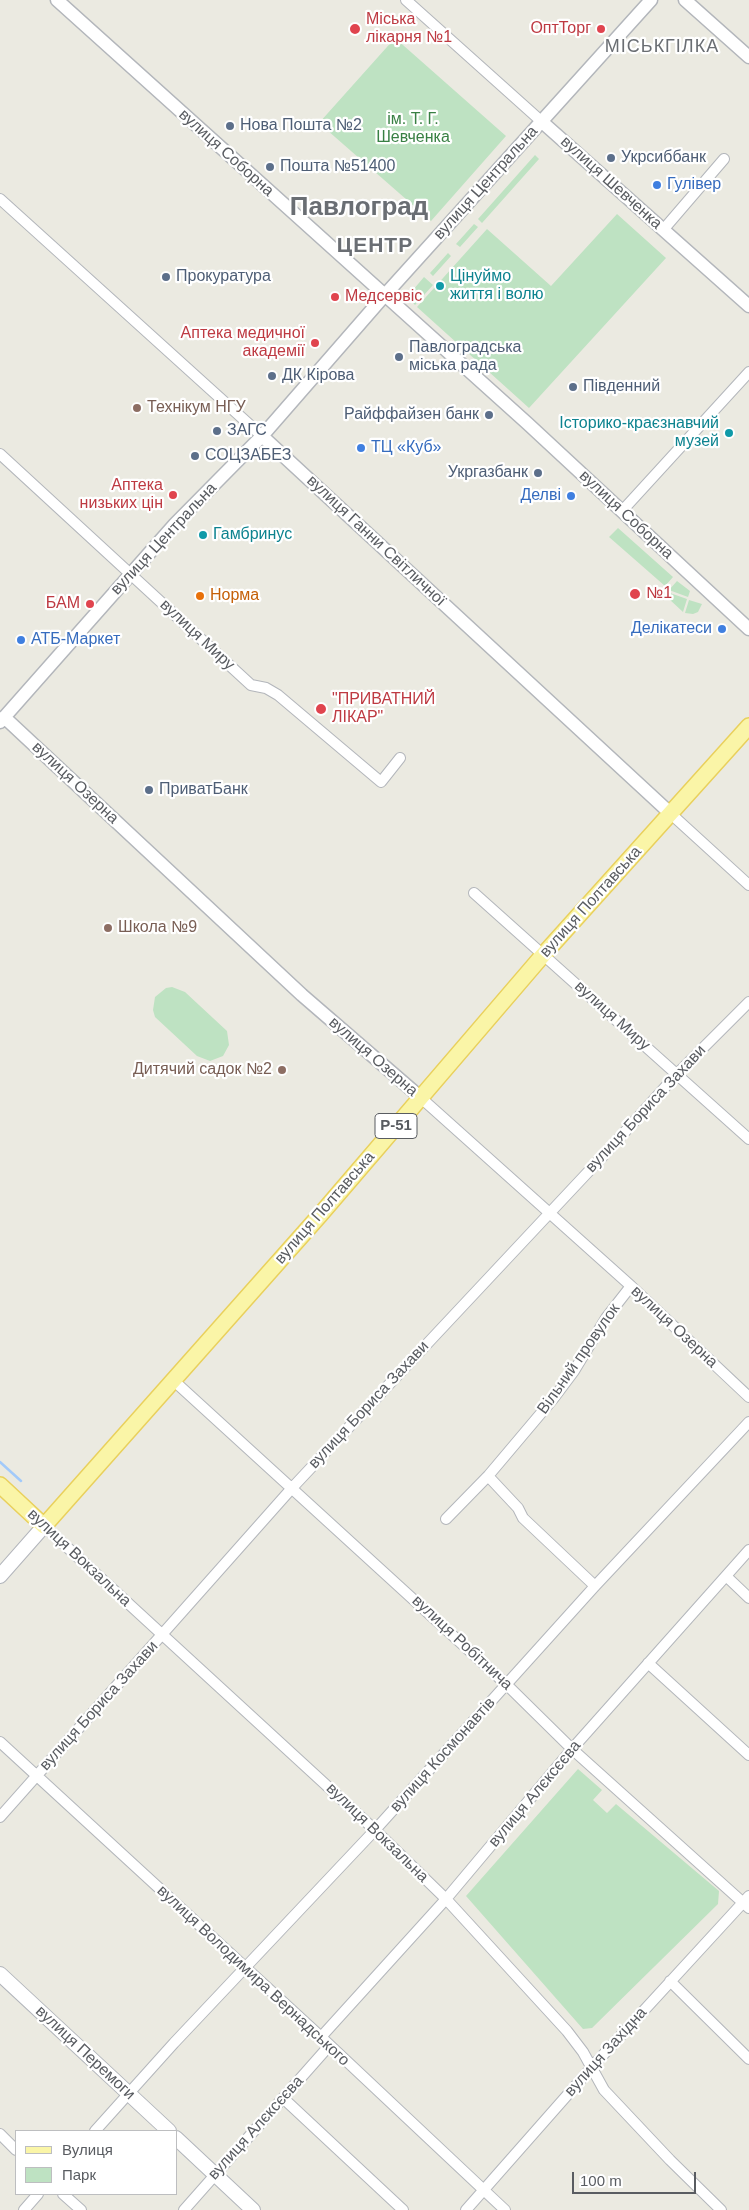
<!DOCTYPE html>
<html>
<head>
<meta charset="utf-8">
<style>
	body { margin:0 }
	#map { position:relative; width:749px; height:2210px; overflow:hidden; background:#ebeae1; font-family:Helvetica,sans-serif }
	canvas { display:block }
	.legend { position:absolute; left:15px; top:2130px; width:162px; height:65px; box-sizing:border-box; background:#fff; border:1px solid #bdbec0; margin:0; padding:6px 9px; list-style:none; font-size:15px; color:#595c61 }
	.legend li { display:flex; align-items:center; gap:10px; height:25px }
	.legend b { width:25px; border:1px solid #bdbec0 }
	.scale { position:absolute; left:572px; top:2172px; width:124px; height:22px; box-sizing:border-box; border:2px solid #595c61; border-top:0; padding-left:6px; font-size:15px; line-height:18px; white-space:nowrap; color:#595c61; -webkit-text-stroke:4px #fff; paint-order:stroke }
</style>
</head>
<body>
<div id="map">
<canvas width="749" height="2210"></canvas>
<ul class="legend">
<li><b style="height:6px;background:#faf5a7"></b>Вулиця</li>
<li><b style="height:14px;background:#bee2c2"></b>Парк</li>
</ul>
<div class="scale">100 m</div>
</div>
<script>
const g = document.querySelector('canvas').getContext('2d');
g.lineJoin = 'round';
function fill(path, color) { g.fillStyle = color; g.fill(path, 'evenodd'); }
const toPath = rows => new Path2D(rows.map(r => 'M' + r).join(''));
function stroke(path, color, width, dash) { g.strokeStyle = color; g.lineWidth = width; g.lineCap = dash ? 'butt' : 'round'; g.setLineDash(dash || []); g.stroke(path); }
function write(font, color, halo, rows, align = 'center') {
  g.font = font + ' Helvetica,sans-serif'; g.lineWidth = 4.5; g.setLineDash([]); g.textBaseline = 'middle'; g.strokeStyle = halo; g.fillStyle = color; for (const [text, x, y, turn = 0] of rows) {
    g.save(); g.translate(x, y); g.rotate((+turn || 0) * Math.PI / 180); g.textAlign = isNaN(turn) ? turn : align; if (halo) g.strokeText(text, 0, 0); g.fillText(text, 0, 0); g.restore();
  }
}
fill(toPath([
	[395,38,506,136,431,221,319,123],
	[535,155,539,159,482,223,478,219],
	[617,214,666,258,529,408,417,307,487,229,551,286],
	[474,224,478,227,460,247,456,244],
	[448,253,451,256,433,276,430,273],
	[424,277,433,285,415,305,407,297],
	[618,528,673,577,665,586,609,537],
	[677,581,690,591,688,597,669,590],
	[670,593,687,599,683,612,669,599],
	[689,600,702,604,698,612,693,614,685,613],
	[172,987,185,992,227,1031,229,1045,223,1056,210,1061,197,1056,155,1017,153,1010,155,997,166,988],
	[578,1769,602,1790,593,1800,607,1813,616,1804,719,1891,718,1904,592,2028,583,2029,466,1896]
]), '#bee2c2');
stroke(toPath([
	[0,1462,21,1481]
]), '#a2cafa', 2.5);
const minor = toPath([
	[406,0,541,121],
	[0,199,262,436],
	[663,230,724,159],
	[0,454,251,685,266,688,278,695,381,782,400,758],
	[622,511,749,372],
	[670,813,749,885],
	[474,893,749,1139],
	[420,1097,631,1286,749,1397],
	[173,1380,507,1685,572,1749,749,1908],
	[488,1476,518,1508,523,1518,595,1586],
	[446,1519,488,1476,553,1399,574,1371,606,1318,631,1286],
	[44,1526,375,1830,446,1899,567,2031,583,2052,604,2090,670,2160,721,2210],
	[726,1576,749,1598],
	[648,1663,749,1755],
	[0,1742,321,2037,505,2210],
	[0,1817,292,1488,604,1155,677,1074,749,1002],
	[670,1981,749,2059],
	[321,2037,446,1899,572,1749,749,1550],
	[283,2098,403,2210],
	[95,2131,174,2043,375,1830,595,1586,749,1422],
	[0,2134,16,2150],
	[63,2194,81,2210],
	[24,2210,38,2194],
	[184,2210,329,2046],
	[466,2210,592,2067,749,1896]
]);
const tertiary = toPath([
	[57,0,527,423,749,629],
	[685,0,749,57],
	[541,121,749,306],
	[262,436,670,813],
	[4,717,302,995,420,1097],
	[0,722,175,524,262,436,384,296,651,0]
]);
const secondary = toPath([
	[0,1576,44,1526],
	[0,1974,169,2131],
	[176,2138,253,2210]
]);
const primary = toPath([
	[0,1485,44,1526,320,1215,543,955,749,726]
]);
stroke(minor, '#b3b6bb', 12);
stroke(tertiary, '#b3b6bb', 15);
stroke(secondary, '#b2b5bb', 16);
stroke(primary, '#e9d05c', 18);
stroke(minor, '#fff', 10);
stroke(tertiary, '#fff', 12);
stroke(secondary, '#fff', 14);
stroke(primary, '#faf5a7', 15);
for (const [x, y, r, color] of [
	[355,29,6,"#e0444e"],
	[601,29,5,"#e0444e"],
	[230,126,5,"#5c6f8a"],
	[611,158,5,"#5c6f8a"],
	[270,167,5,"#5c6f8a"],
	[657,185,5,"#3f7fe0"],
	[166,277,5,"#5c6f8a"],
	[440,286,5,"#0f9aa8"],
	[335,297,5,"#e0444e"],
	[315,343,5,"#e0444e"],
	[399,357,5,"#5c6f8a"],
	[272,376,5,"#5c6f8a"],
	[573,387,5,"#5c6f8a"],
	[137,408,5,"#8d6e63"],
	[489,415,5,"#5c6f8a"],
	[217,431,5,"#5c6f8a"],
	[729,433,5,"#0f9aa8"],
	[361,448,5,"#3f7fe0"],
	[195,456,5,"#5c6f8a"],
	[538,473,5,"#5c6f8a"],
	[173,495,5,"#e0444e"],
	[571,496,5,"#3f7fe0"],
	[203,535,5,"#0f9aa8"],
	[635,594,6,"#e0444e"],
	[200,596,5,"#e8710a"],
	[90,604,5,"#e0444e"],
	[722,629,5,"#3f7fe0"],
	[21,640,5,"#3f7fe0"],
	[321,709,6,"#e0444e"],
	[149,790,5,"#5c6f8a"],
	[108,928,5,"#8d6e63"],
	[282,1070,5,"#8d6e63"]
]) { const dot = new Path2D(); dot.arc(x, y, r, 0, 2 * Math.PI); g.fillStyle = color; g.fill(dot); stroke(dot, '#fff', 2); }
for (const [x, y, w] of [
	[396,1126,42]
]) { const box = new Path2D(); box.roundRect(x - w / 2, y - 12.5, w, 25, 4); g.fillStyle = '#fff'; g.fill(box); stroke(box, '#595c61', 1); }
write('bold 15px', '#595c61', null, [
	["Р-51",396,1126]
]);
write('16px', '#be3a42', '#fff', [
	["Міська",366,20],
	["лікарня №1",366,38],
	["ОптТорг",591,29,"right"],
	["Медсервіс",345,297],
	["Аптека медичної",305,334,"right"],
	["академії",305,352,"right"],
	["Аптека",163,486,"right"],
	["низьких цін",163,504,"right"],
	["№1",646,594],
	["БАМ",80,604,"right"],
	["\"ПРИВАТНИЙ",332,700],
	["ЛІКАР\"",332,718]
], 'left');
write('16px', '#398044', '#fff', [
	["ім. Т. Г.",413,120],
	["Шевченка",413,138]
]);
write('16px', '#4e5e75', '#fff', [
	["Нова Пошта №2",240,126],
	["Укрсиббанк",621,158],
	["Пошта №51400",280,167],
	["Прокуратура",176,277],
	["Павлоградська",409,348],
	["міська рада",409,366],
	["ДК Кірова",282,376],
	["Пiвденний",583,387],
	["Райффайзен банк",479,415,"right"],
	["ЗАГС",227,431],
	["СОЦЗАБЕЗ",205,456],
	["Укргазбанк",528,473,"right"],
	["ПриватБанк",159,790]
], 'left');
write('16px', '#595c61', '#fff', [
	["вулиця Соборна",226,153,42],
	["вулиця Центральна",486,183,-48],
	["вулиця Шевченка",611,183,42],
	["вулиця Соборна",626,515,43],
	["вулиця Центральна",164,539,-47],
	["вулиця Ганни Світличної",376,541,43],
	["вулиця Миру",197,635,43],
	["вулиця Озерна",75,783,43],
	["вулиця Полтавська",591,902,-48],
	["вулиця Миру",612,1016,42],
	["вулиця Озерна",373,1057,41],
	["вулиця Бориса Захави",646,1109,-47],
	["вулиця Полтавська",325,1208,-49],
	["вулиця Озерна",674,1327,43],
	["Вільний провулок",579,1359,-55],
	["вулиця Бориса Захави",369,1405,-47],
	["вулиця Вокзальна",79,1558,43],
	["вулиця Робітнича",462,1643,43],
	["вулиця Бориса Захави",99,1706,-48],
	["вулиця Космонавтів",443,1755,-48],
	["вулиця Алєксєєва",535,1794,-50],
	["вулиця Вокзальна",377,1833,44],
	["вулиця Володимира Вернадського",253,1976,43],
	["вулиця Західна",606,2052,-48],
	["вулиця Перемоги",85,2053,43],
	["вулиця Алєксєєва",256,2128,-48]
]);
write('16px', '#366cbe', '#fff', [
	["Гулівер",667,185],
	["ТЦ «Куб»",371,448],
	["Делві",561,496,"right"],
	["Делiкатеси",712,629,"right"],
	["АТБ-Маркет",31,640]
], 'left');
write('16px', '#0d838f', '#fff', [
	["Цінуймо",450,277],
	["життя і волю",450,295],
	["Історико-краєзнавчий",719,424,"right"],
	["музей",719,442,"right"],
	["Гамбринус",213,535]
], 'left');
write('16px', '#785e54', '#fff', [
	["Технікум НГУ",147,408],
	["Школа №9",118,928],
	["Дитячий садок №2",272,1070,"right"]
], 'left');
write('16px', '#c56008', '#fff', [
	["Норма",210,596]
], 'left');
g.letterSpacing = '1px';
write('18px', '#6a6e73', '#fff', [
	["МІСЬКГІЛКА",662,47]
]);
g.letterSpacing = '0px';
g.letterSpacing = '1px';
write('bold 21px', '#6a6e73', '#fff', [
	["ЦЕНТР",375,246]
]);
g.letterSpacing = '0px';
write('bold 26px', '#6a6e73', '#fff', [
	["Павлоград",359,208]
]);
</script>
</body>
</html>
